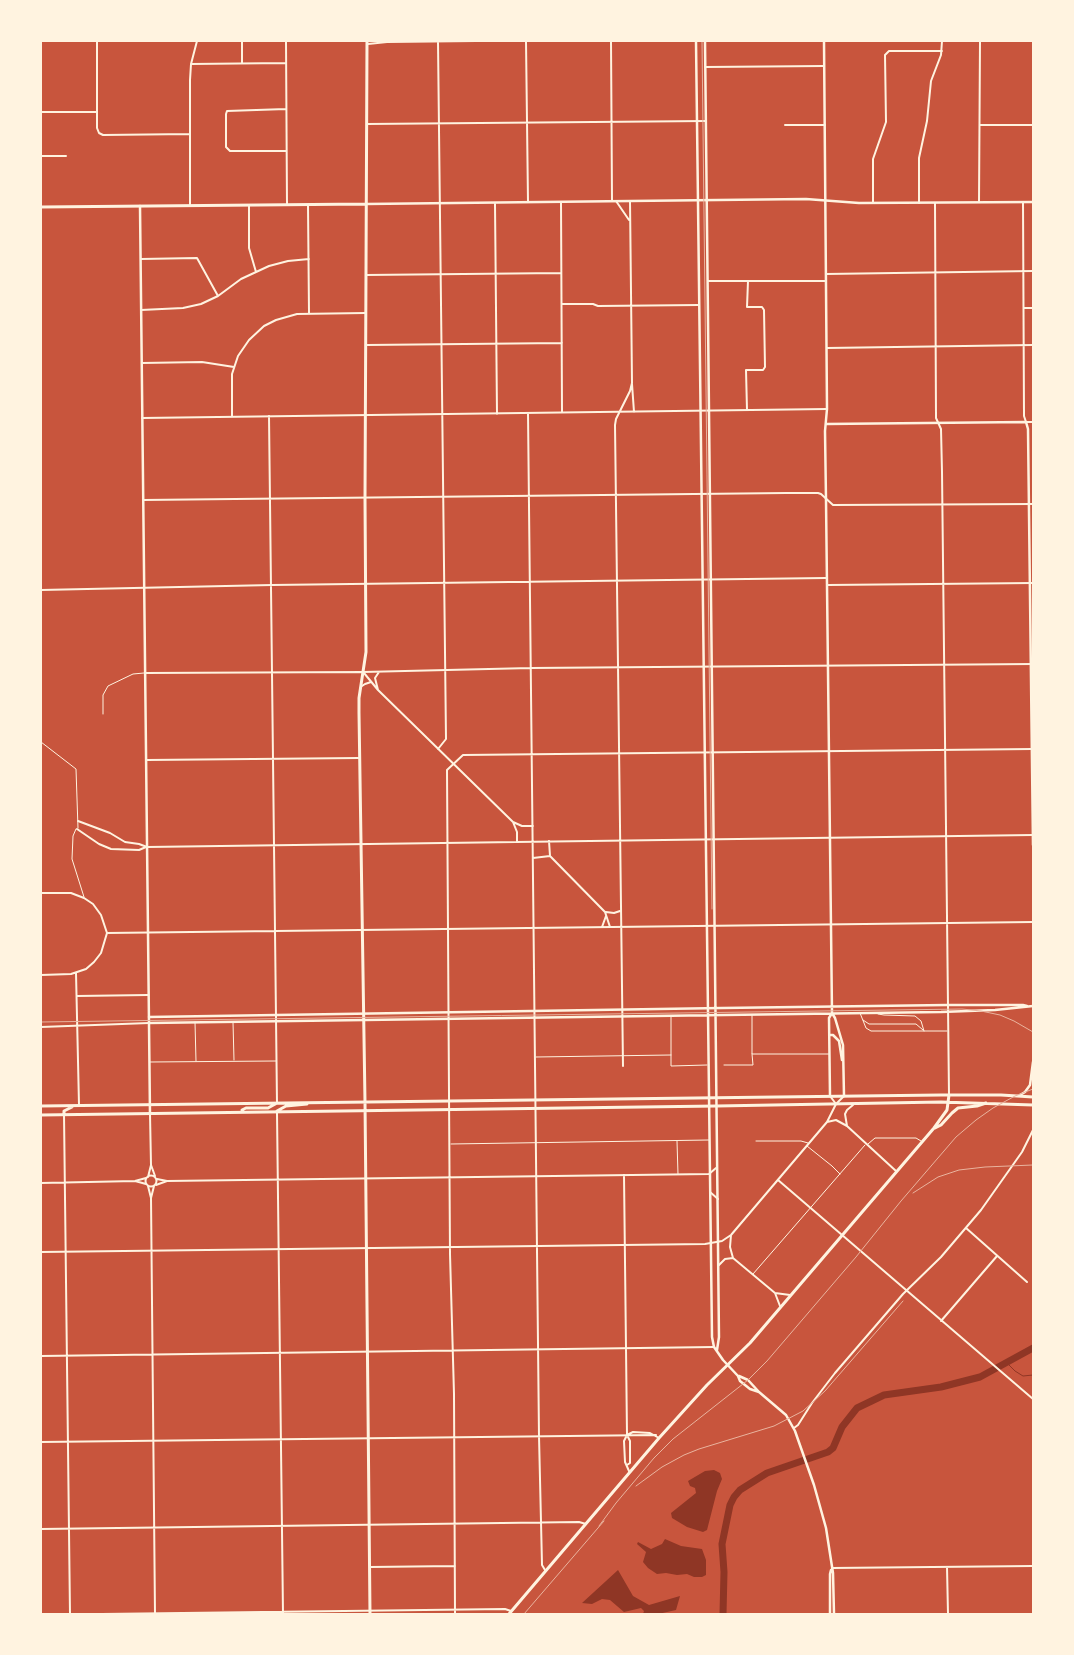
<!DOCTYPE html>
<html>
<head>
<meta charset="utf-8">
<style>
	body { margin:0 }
	#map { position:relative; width:1074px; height:1655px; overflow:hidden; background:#c8553d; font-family:"Noto Sans",sans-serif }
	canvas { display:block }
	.frame { position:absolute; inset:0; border:42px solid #fff3e0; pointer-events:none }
</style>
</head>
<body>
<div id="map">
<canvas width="1074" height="1655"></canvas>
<div class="frame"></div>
</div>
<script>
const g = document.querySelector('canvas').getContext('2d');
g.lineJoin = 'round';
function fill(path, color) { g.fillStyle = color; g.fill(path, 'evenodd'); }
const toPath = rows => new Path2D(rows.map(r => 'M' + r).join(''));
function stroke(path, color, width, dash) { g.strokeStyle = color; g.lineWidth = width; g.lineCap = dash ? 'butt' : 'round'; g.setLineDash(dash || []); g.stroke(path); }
fill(toPath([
	[714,1470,720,1473,722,1479,717,1491,707,1530,703,1532,687,1527,672,1518,671,1513,696,1493,695,1488,690,1486,688,1481,705,1471],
	[665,1539,681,1546,702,1549,706,1560,706,1575,702,1577,694,1577,687,1574,677,1575,666,1573,657,1574,648,1568,643,1562,646,1552,637,1544,638,1542,651,1549,662,1544],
	[618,1570,633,1596,649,1605,680,1596,676,1610,658,1614,643,1614,644,1611,641,1608,624,1612,610,1600,602,1599,592,1604,582,1603]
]), '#8f3625');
stroke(toPath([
	[1007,1363,1015,1371,1023,1376,1033,1375]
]), '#8f3625', 1);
stroke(toPath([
	[723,1614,724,1572,722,1544,730,1505,734,1497,740,1490,767,1473,828,1452,833,1448,842,1427,857,1408,884,1395,941,1387,980,1377,1033,1348]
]), '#8f3625', 7);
stroke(toPath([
	[103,714,103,695,108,686,133,674,144,673],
	[41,742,76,769,78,828],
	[76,829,73,836,72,859,84,897],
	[860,1013,866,1028,871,1031,947,1031],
	[878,1014,884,1015,915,1016,921,1021,924,1031],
	[752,1015,752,1054,829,1054],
	[671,1016,671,1066,707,1065],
	[863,1020,869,1024,916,1024,923,1030],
	[195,1022,196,1061],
	[233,1022,234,1060],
	[536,1057,671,1055],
	[150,1062,276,1061],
	[724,1065,753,1065,752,1054],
	[677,1141,678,1174],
	[756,1141,801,1141,808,1143],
	[451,1144,709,1140],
	[868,1144,875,1138,916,1138,921,1141],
	[807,1146,832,1166,840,1174],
	[753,1274,865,1145]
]), '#fff3e0', 1);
stroke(toPath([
	[97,41,97,128,99,133,103,135,190,134],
	[286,41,287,205],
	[526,41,528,202],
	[611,41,612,201],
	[438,42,446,739,438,749],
	[368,44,387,42,476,41],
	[242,63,242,41],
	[191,64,286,63],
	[705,67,824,66],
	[286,109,227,111,226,114,226,147,230,151,286,151],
	[41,112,97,112],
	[367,124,706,121],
	[785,125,825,125],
	[980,125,1033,125],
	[41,156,66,156],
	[616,201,629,220],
	[561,202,562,412],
	[979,202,980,41],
	[1023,202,1024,416,1026,422,1033,422],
	[873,203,873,159,886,122,885,55,889,51,942,51],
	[919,203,919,158,927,121,931,81,941,55,942,41],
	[935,203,936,418,941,429,942,472,949,1095],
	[495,204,497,414],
	[249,205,249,248,256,272],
	[190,206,190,80,191,64,197,41],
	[308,206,309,313],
	[141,259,197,258,218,296],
	[826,274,1033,271],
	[366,275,561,273],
	[708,281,825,281],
	[562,304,593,304,598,306,699,305],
	[1024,308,1033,308],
	[141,310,183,308,201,304,218,296,241,279,269,266,288,261,309,259],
	[367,345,562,343],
	[827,348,1033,345],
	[142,363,202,362,234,367],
	[632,384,634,412],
	[747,410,746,370,763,370,765,367,764,310,762,307,747,307,748,281],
	[528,413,539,1436,542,1565,545,1570],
	[269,416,277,1103],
	[232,417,232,374,238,356,249,340,264,326,276,320,297,314,365,313],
	[142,418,827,409],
	[143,500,786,493,818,493,821,494,833,505,1033,504],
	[828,585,1033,583],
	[41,590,272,585,826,578],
	[145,673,363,672,531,668,1033,664],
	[364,673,378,690,513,822],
	[362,686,365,684,371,682],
	[378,690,375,678,379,672],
	[147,760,359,758],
	[78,821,110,833,125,842,139,844,147,847,1033,835],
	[77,829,99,844,111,849,139,850,146,847],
	[517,842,517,832,513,822,522,826,533,826],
	[550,856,605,912,610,927],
	[533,858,550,856,549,841],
	[41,893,71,893,84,898,93,904,101,915,107,933,101,953,94,962,86,969,71,974,41,975],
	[606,912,614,913,620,911],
	[602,927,606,916],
	[107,933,1033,922],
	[76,973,79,1105],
	[77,996,148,995],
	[41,1027,149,1023],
	[623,1066,615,425,616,419,630,391,632,383,630,201],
	[830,1096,836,1104],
	[277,1113,283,1614],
	[64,1114,70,1614],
	[827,1122,836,1120,847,1126,896,1171],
	[847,1126,845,1114,847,1110,853,1105],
	[151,1165,155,1176],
	[624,1175,627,1435,624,1441,625,1462,629,1471],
	'145.5 1181a5.5 5.5 0 1 1 11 0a5.5 5.5 0 1 1-11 0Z',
	[148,1177,151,1165,150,1114],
	[157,1179,167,1181],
	[778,1180,1033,1399],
	[135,1181,146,1184],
	[41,1183,135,1181,146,1178],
	[156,1185,167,1181,709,1174,716,1168],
	[148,1186,151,1198],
	[154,1186,151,1198,155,1614],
	[710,1192,718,1199],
	[966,1228,1027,1282],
	[731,1235,730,1247,733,1258,775,1293,780,1306],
	[41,1252,705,1244,722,1241,731,1235,827,1122,836,1104,844,1096],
	[719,1265,725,1259,733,1258],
	[775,1293,790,1295],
	[941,1321,997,1256],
	[41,1356,714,1347],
	[794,1428,798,1425,812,1403,835,1373,903,1294,941,1257,981,1210,1022,1152,1033,1130],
	[627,1435,633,1432,650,1433,659,1438],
	[627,1435,630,1441,630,1463,627,1465],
	[41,1442,656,1435],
	[41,1529,579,1522,586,1524],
	[370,1567,455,1566],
	[947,1567,948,1614],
	[832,1568,1033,1566],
	[102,1614,505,1609,511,1611],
	[455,1614,454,1394,450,1254,447,770,463,755,1032,749]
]), '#fff3e0', 2);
stroke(toPath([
	[696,41,712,1337,714,1347,723,1360,738,1376,740,1381,750,1389,759,1392],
	[705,41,719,1337,717,1350],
	[824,41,827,409,825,431,826,500,832,1013,829,1018,830,1096],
	[826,424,1026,422,1028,429,1033,845],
	[832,1013,835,1018,843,1045,844,1096],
	[149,1017,722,1008,947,1005,1023,1005,1027,1006],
	[149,1023,941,1012,995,1010,1033,1006],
	[830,1035,833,1035,839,1041,842,1060],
	[1020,1095,1025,1092,1030,1085,1033,1062],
	[739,1376,748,1380,759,1392,786,1415,795,1431,814,1485,826,1528,833,1573,834,1614],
	[830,1614,830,1574,831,1570]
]), '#fff3e0', 2.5);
stroke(toPath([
	[366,204,806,199,859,203,1033,202],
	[140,206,150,1114]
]), '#fff3e0', 2.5);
stroke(toPath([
	[41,207,366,204],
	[365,1102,359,713,359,698,366,652,365,499,367,41]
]), '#fff3e0', 3);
stroke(toPath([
	[365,1102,370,1614],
	[41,1106,941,1095,1001,1095,1033,1097],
	[242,1110,246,1108,268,1108,277,1103],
	[277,1111,286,1106,307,1104],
	[64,1114,64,1111,72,1107],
	[41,1115,717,1106,941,1102,1033,1105],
	[935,1128,941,1125,952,1113,958,1108,977,1106,986,1103],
	[509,1614,659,1438,707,1385,750,1343,934,1128,947,1110,949,1095]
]), '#fff3e0', 3);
stroke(toPath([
	[702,41,712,909]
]), '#e9b49f', 1);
stroke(toPath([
	[41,1022,962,1009,981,1011,1000,1015,1014,1021,1033,1032],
	[913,1193,938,1177,959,1170,985,1167,1033,1165],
	[636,1486,662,1467,684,1455,699,1449,774,1426,803,1411,825,1391,903,1301],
	[599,1526,616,1503,654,1458,673,1439,748,1380,767,1361,856,1257,901,1201,956,1137,976,1120,993,1108,1015,1096,1033,1089],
	[524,1614,604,1521]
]), '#e9b49f', 1);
</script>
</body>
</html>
